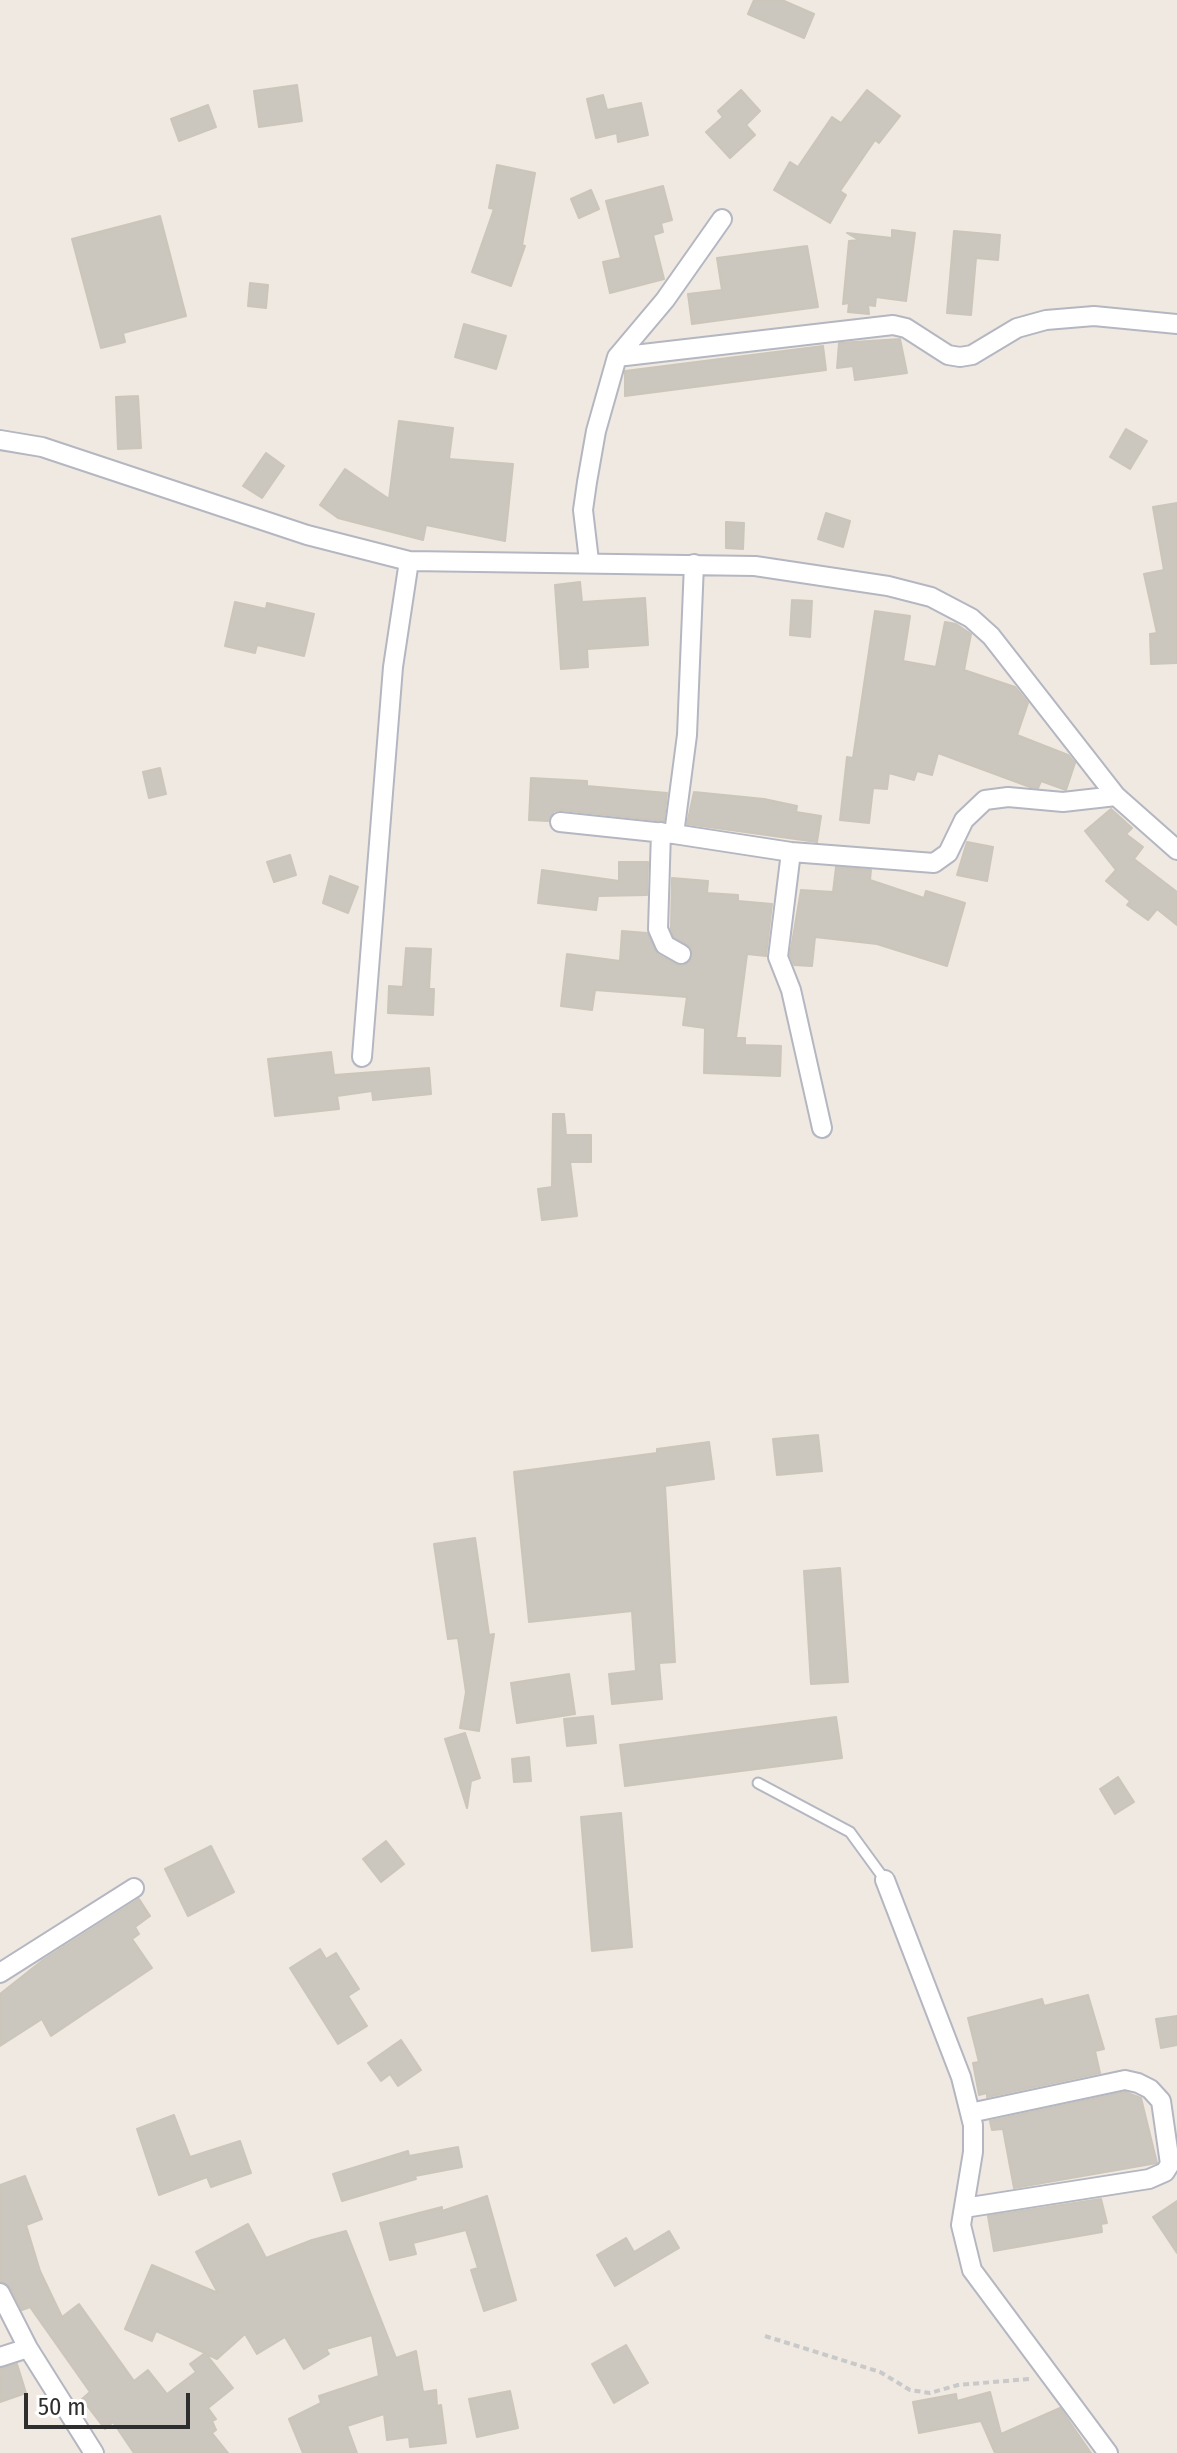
<!DOCTYPE html>
<html>
<head>
<meta charset="utf-8">
<style>
	body { margin:0 }
	#map { position:relative; width:1177px; height:2453px; overflow:hidden; background:#efe9e1; font-family:"Fira Sans Condensed",sans-serif }
	canvas { display:block }
	.scale { position:absolute; left:24px; top:2393px; width:166px; height:36px; box-sizing:border-box; border:4px solid #2e2e2e; border-top:0; padding-left:10px; font-size:24px; line-height:28px; white-space:nowrap; color:#2e2e2e; -webkit-text-stroke:6px #fff; paint-order:stroke }
</style>
</head>
<body>
<div id="map">
<canvas width="1177" height="2453"></canvas>
<div class="scale">50 m</div>
</div>
<script>
const g = document.querySelector('canvas').getContext('2d');
g.lineJoin = 'round';
function fill(path, color) { g.fillStyle = color; g.fill(path, 'evenodd'); }
const toPath = rows => new Path2D(rows.map(r => 'M' + r).join(''));
function stroke(path, color, width, dash) { g.strokeStyle = color; g.lineWidth = width; g.lineCap = dash ? 'butt' : 'round'; g.setLineDash(dash || []); g.stroke(path); }
const building = toPath([
	[754,0,782,0,814,14,804,38,748,14,754,0],
	[297,85,302,121,259,127,254,91,297,85],
	[741,90,760,111,746,125,755,135,730,158,706,132,723,117,718,111,741,90],
	[867,90,900,116,879,143,875,140,840,191,846,195,830,223,774,190,790,162,798,167,832,117,841,123,867,90],
	[603,95,607,110,641,103,648,135,618,142,617,133,596,138,587,99,603,95],
	[208,105,216,127,179,141,171,119,208,105],
	[497,165,535,173,522,245,525,246,511,286,472,272,494,209,489,208,497,165],
	[663,186,672,220,661,223,663,232,653,235,664,279,610,293,603,262,621,258,606,201,663,186],
	[591,190,599,209,579,218,571,199,591,190],
	[160,216,186,316,123,333,125,342,101,348,72,239,160,216],
	[892,230,915,233,906,301,876,297,875,306,868,305,869,314,848,312,849,303,843,304,849,241,859,240,847,233,892,238,892,230],
	[954,231,1000,235,998,260,976,258,971,315,947,313,954,231],
	[807,246,818,307,692,324,688,294,722,290,717,258,807,246],
	[250,283,268,285,266,308,248,306,250,283],
	[464,324,506,336,496,369,455,357,464,324],
	[900,339,907,373,855,380,853,366,837,368,839,343,900,339],
	[823,346,826,370,625,396,625,371,823,346],
	[138,396,141,448,118,449,116,397,138,396],
	[399,421,453,428,449,459,513,464,505,541,426,525,423,540,338,518,320,505,345,469,389,499,399,421],
	[1126,429,1147,441,1130,469,1110,457,1126,429],
	[266,453,284,466,262,498,243,486,266,453],
	[1177,503,1177,663,1151,664,1150,634,1157,633,1144,574,1164,570,1153,507,1177,503],
	[826,513,850,521,843,547,818,539,826,513],
	[726,522,744,523,743,549,726,548,726,522],
	[580,582,582,602,645,598,648,645,587,649,588,667,561,669,555,585,580,582],
	[792,600,812,601,810,637,790,635,792,600],
	[235,602,266,609,267,603,314,614,304,656,257,645,255,653,225,646,235,602],
	[875,611,910,616,903,661,936,667,945,622,956,624,971,634,964,670,1015,687,1028,703,1017,735,1068,755,1075,763,1066,790,1041,781,1038,788,1030,787,938,753,932,775,917,771,914,780,889,773,887,789,873,788,869,823,840,820,847,757,853,758,875,611],
	[160,768,166,794,149,798,143,772,160,768],
	[531,778,587,781,587,786,667,793,664,821,561,810,554,811,548,821,529,820,531,778],
	[694,792,764,799,797,806,796,812,821,816,817,842,687,824,694,792],
	[1111,809,1132,828,1126,834,1143,847,1134,859,1177,892,1177,925,1157,909,1148,920,1127,905,1130,901,1106,881,1116,870,1085,831,1111,809],
	[967,842,993,847,987,881,957,875,967,842],
	[290,855,296,875,274,882,267,862,290,855],
	[619,862,648,862,647,895,598,896,596,910,538,903,542,870,619,881,619,862],
	[836,867,871,870,870,880,924,898,926,891,965,903,947,966,877,944,815,937,812,966,794,965,790,955,801,890,833,892,836,867],
	[330,876,358,887,348,913,323,903,330,876],
	[672,878,708,881,707,893,738,895,738,901,772,904,766,956,747,954,736,1038,745,1038,745,1045,781,1046,780,1076,704,1073,705,1028,683,1025,687,997,595,990,592,1010,561,1006,567,954,620,961,622,931,647,933,658,955,675,964,682,966,691,960,691,947,674,937,671,929,672,878],
	[406,948,431,949,429,989,434,989,433,1015,388,1013,389,986,403,987,406,948],
	[331,1052,334,1075,429,1068,431,1094,373,1100,372,1091,337,1096,339,1109,275,1116,268,1059,331,1052],
	[553,1114,564,1114,566,1135,591,1135,591,1162,570,1162,577,1216,542,1220,538,1189,552,1187,553,1114],
	[818,1435,822,1471,777,1475,773,1439,818,1435],
	[709,1442,714,1479,665,1486,675,1662,659,1663,662,1699,612,1704,609,1674,636,1671,632,1611,529,1622,514,1472,657,1453,657,1449,709,1442],
	[475,1538,489,1635,494,1634,479,1731,460,1728,466,1692,458,1638,448,1639,434,1544,475,1538],
	[840,1568,848,1682,811,1684,804,1571,840,1568],
	[569,1674,575,1714,517,1723,511,1683,569,1674],
	[593,1716,596,1743,567,1746,564,1719,593,1716],
	[836,1717,842,1758,625,1786,620,1745,836,1717],
	[465,1733,480,1778,471,1781,467,1808,445,1739,465,1733],
	[529,1757,531,1781,514,1782,512,1759,529,1757],
	[1118,1777,1134,1802,1115,1814,1100,1789,1118,1777],
	[621,1813,632,1947,592,1951,581,1817,621,1813],
	[386,1841,404,1864,381,1882,363,1859,386,1841],
	[211,1846,234,1892,188,1916,165,1869,211,1846],
	[139,1899,150,1916,135,1927,139,1934,132,1939,152,1968,51,2036,42,2019,0,2046,0,1994,43,1960,139,1899],
	[320,1949,326,1959,336,1953,359,1989,348,1996,367,2026,338,2044,290,1968,320,1949],
	[1088,1995,1104,2049,1095,2051,1100,2073,987,2097,987,2093,979,2095,973,2063,979,2062,968,2018,1042,1999,1044,2006,1088,1995],
	[1177,2016,1177,2045,1161,2048,1156,2019,1177,2016],
	[401,2040,421,2070,398,2086,390,2074,381,2081,368,2063,401,2040],
	[1125,2092,1141,2098,1157,2163,1014,2188,1003,2129,992,2130,990,2121,1125,2092],
	[174,2115,190,2157,240,2141,251,2173,211,2187,207,2177,159,2195,137,2129,174,2115],
	[458,2147,462,2167,415,2176,416,2179,342,2201,333,2174,408,2151,409,2156,458,2147],
	[25,2176,42,2219,26,2225,40,2271,62,2317,79,2304,134,2381,148,2370,167,2394,196,2372,190,2364,205,2353,156,2331,152,2341,125,2329,152,2265,218,2293,196,2252,248,2224,266,2258,312,2240,346,2231,396,2358,416,2351,423,2392,436,2390,437,2406,441,2405,446,2443,410,2447,409,2437,387,2440,384,2414,347,2426,357,2453,303,2453,289,2419,321,2403,319,2396,379,2376,372,2335,326,2349,329,2354,304,2369,285,2337,257,2354,245,2334,217,2359,206,2354,233,2388,208,2408,216,2419,212,2421,216,2430,212,2433,228,2453,134,2453,113,2422,105,2429,82,2399,90,2392,30,2307,22,2310,10,2287,0,2281,0,2185,25,2176],
	[487,2196,516,2300,484,2311,471,2270,478,2268,466,2230,413,2243,416,2254,390,2260,380,2223,442,2207,442,2211,487,2196],
	[1101,2199,1107,2223,1101,2224,1102,2232,994,2251,988,2216,1101,2199],
	[1177,2201,1177,2253,1153,2217,1177,2201],
	[669,2231,679,2248,615,2286,597,2255,626,2238,634,2252,669,2231],
	[626,2345,648,2383,614,2403,592,2364,626,2345],
	[17,2364,26,2393,0,2402,0,2369,17,2364],
	[510,2391,518,2428,477,2437,469,2399,510,2391],
	[990,2392,1001,2434,1060,2408,1091,2453,995,2453,981,2421,919,2433,913,2402,956,2394,957,2401,990,2392]
]);
fill(building, '#cbc7bf');
stroke(building, '#cbc5ba', 2);
const service = toPath([
	[758,1783,850,1832,885,1880]
]);
const minor = toPath([
	[617,357,893,325,906,328,948,355,960,357,972,355,1017,328,1046,320,1094,316,1177,324],
	[0,440,42,447,307,535,409,561,755,566,888,586,931,597,971,618,991,636,1116,796,1177,850],
	[589,561,583,510,587,482,596,431,617,357,665,300,722,219],
	[560,822,674,834,791,852,934,863,948,853,964,820,985,800,1008,797,1063,802,1116,796],
	[661,832,658,929,665,945,681,954],
	[674,834,687,735,694,564],
	[791,852,778,957,791,990,822,1128],
	[362,1057,393,667,409,561],
	[885,1880,961,2077,973,2125,973,2152,961,2225,972,2270,1108,2453],
	[0,1973,134,1888],
	[964,2208,1149,2179,1165,2172,1170,2164,1161,2101,1150,2089,1138,2083,1125,2080,970,2113],
	[0,2293,28,2348,94,2453],
	[0,2357,28,2348]
]);
stroke(service, '#b4b7c1', 13);
stroke(minor, '#b4b7c1', 22);
stroke(toPath([
	[765,2336,880,2372,910,2390,930,2393,958,2385,1029,2379]
]), '#c9c9c9', 4, [6, 4]);
stroke(service, '#fff', 9);
stroke(minor, '#fff', 18);
</script>
</body>
</html>
